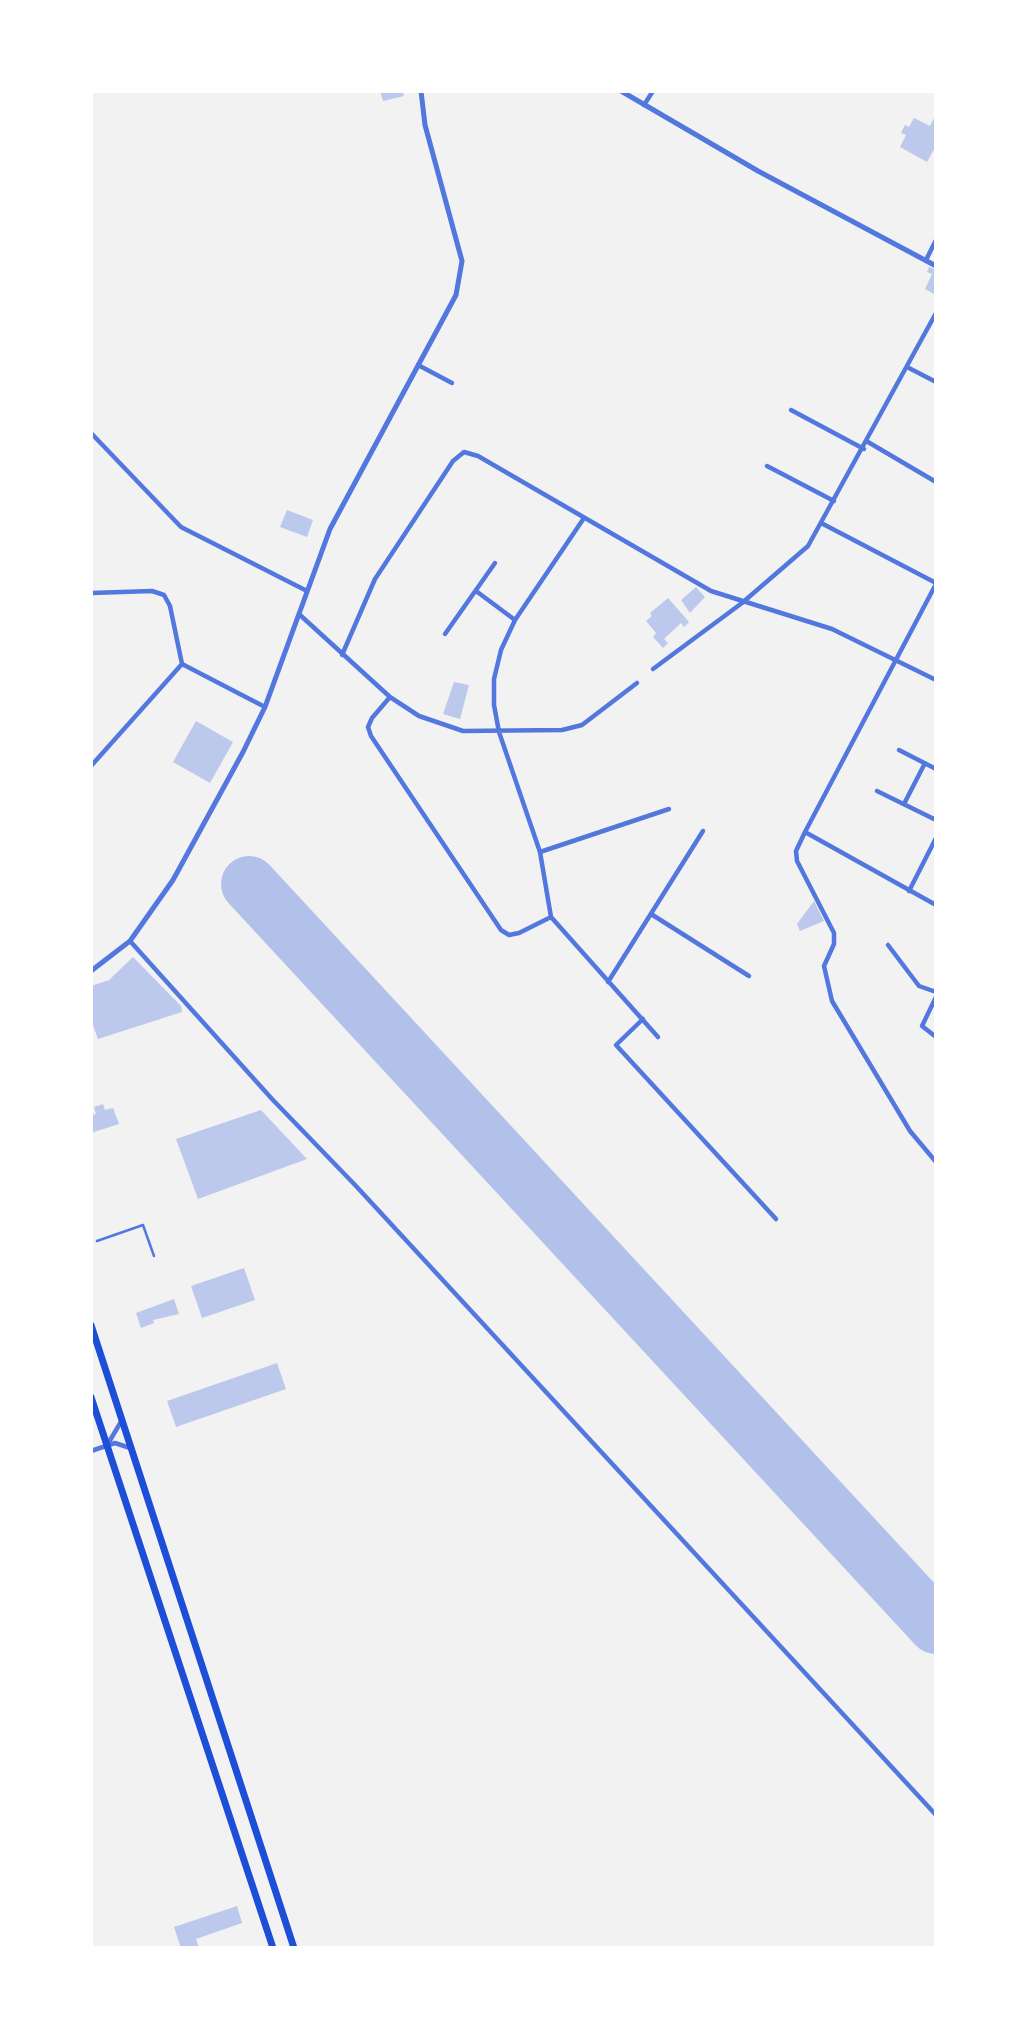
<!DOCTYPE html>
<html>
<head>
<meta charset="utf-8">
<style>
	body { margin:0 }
	#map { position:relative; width:1027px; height:2039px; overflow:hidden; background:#f2f2f2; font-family:"Titillium Web",sans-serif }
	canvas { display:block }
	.frame { position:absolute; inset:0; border:93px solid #fff; pointer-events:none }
</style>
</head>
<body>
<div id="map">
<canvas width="1027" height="2039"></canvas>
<div class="frame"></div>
</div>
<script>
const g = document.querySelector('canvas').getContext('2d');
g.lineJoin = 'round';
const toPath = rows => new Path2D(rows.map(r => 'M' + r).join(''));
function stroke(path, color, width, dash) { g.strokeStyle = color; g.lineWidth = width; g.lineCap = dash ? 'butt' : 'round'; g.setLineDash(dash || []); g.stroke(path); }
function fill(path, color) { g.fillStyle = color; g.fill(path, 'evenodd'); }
stroke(toPath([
	[249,884,936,1626]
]), '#b2c1ea', 56);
fill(toPath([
	[380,91,402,91,404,96,383,101],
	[936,114,936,146,927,162,900,147,906,135,901,133,905,125,909,127,914,118,930,126],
	[929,267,936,270,936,295,925,289,932,274,927,272],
	[287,510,313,520,307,537,280,527],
	[696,587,705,597,690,613,681,600],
	[668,598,689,622,684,627,681,623,664,639,668,643,663,648,653,637,656,633,646,621,652,616,650,613],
	[454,682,469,685,460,719,443,714],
	[196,721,233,742,210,783,173,762],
	[814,901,824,921,800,931,797,924],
	[133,957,181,1006,182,1012,98,1039,91,1020,91,986,109,980],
	[103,1104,105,1110,113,1108,119,1124,91,1133,91,1115,96,1114,94,1107],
	[261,1110,307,1159,198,1199,176,1139],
	[244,1268,255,1300,202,1318,191,1286],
	[174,1299,179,1314,153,1320,154,1323,141,1328,136,1313],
	[277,1363,286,1389,176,1427,167,1401],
	[237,1906,242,1923,196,1939,199,1948,181,1948,174,1927]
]), '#bdc9ec');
stroke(toPath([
	[97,1241,143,1225,154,1256]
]), '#5277de', 2.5);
stroke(toPath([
	[644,105,653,91],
	[926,260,936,240],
	[418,365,452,383],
	[907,367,936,382],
	[791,410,864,449],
	[91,433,181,527,307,591],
	[868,442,936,482],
	[767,466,834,501],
	[584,518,515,620,501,650,494,679,494,705,499,732,540,852,551,917,658,1037],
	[823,524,936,583],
	[936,584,805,832,936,905],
	[476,591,515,620],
	[91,593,152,591,164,595,170,606,182,664,265,707],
	[300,615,390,697,419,716,463,731,562,730,582,725,637,683],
	[445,634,495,563],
	[342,655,375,579,453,461,464,452,478,456,711,591,832,629,936,680],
	[653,669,742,603,808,546,936,313],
	[390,697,372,718,368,727,371,736,501,930,509,935,519,933,551,917],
	[899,750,936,769],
	[91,766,182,664],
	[877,791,936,820],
	[904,804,925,763],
	[805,832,796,851,797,861,834,933,834,944,824,966,832,1001,910,1131,936,1162],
	[540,852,669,809],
	[909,891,936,838],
	[651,914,749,976],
	[130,941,272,1099,356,1186,936,1815],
	[888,945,919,986,936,992],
	[608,982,703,831],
	[936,997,922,1026,936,1037],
	[643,1019,616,1045,776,1219],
	[109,1442,122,1420],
	[91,1451,115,1443,130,1448]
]), '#5277de', 4.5);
stroke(toPath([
	[621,91,758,171,936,266],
	[91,971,130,941,173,880,243,752,265,707,330,529,456,295,462,261,425,125,421,91]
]), '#5277de', 5);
stroke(toPath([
	[91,1325,294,1948],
	[91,1397,273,1948]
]), '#1d4ed8', 7);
</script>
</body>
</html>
